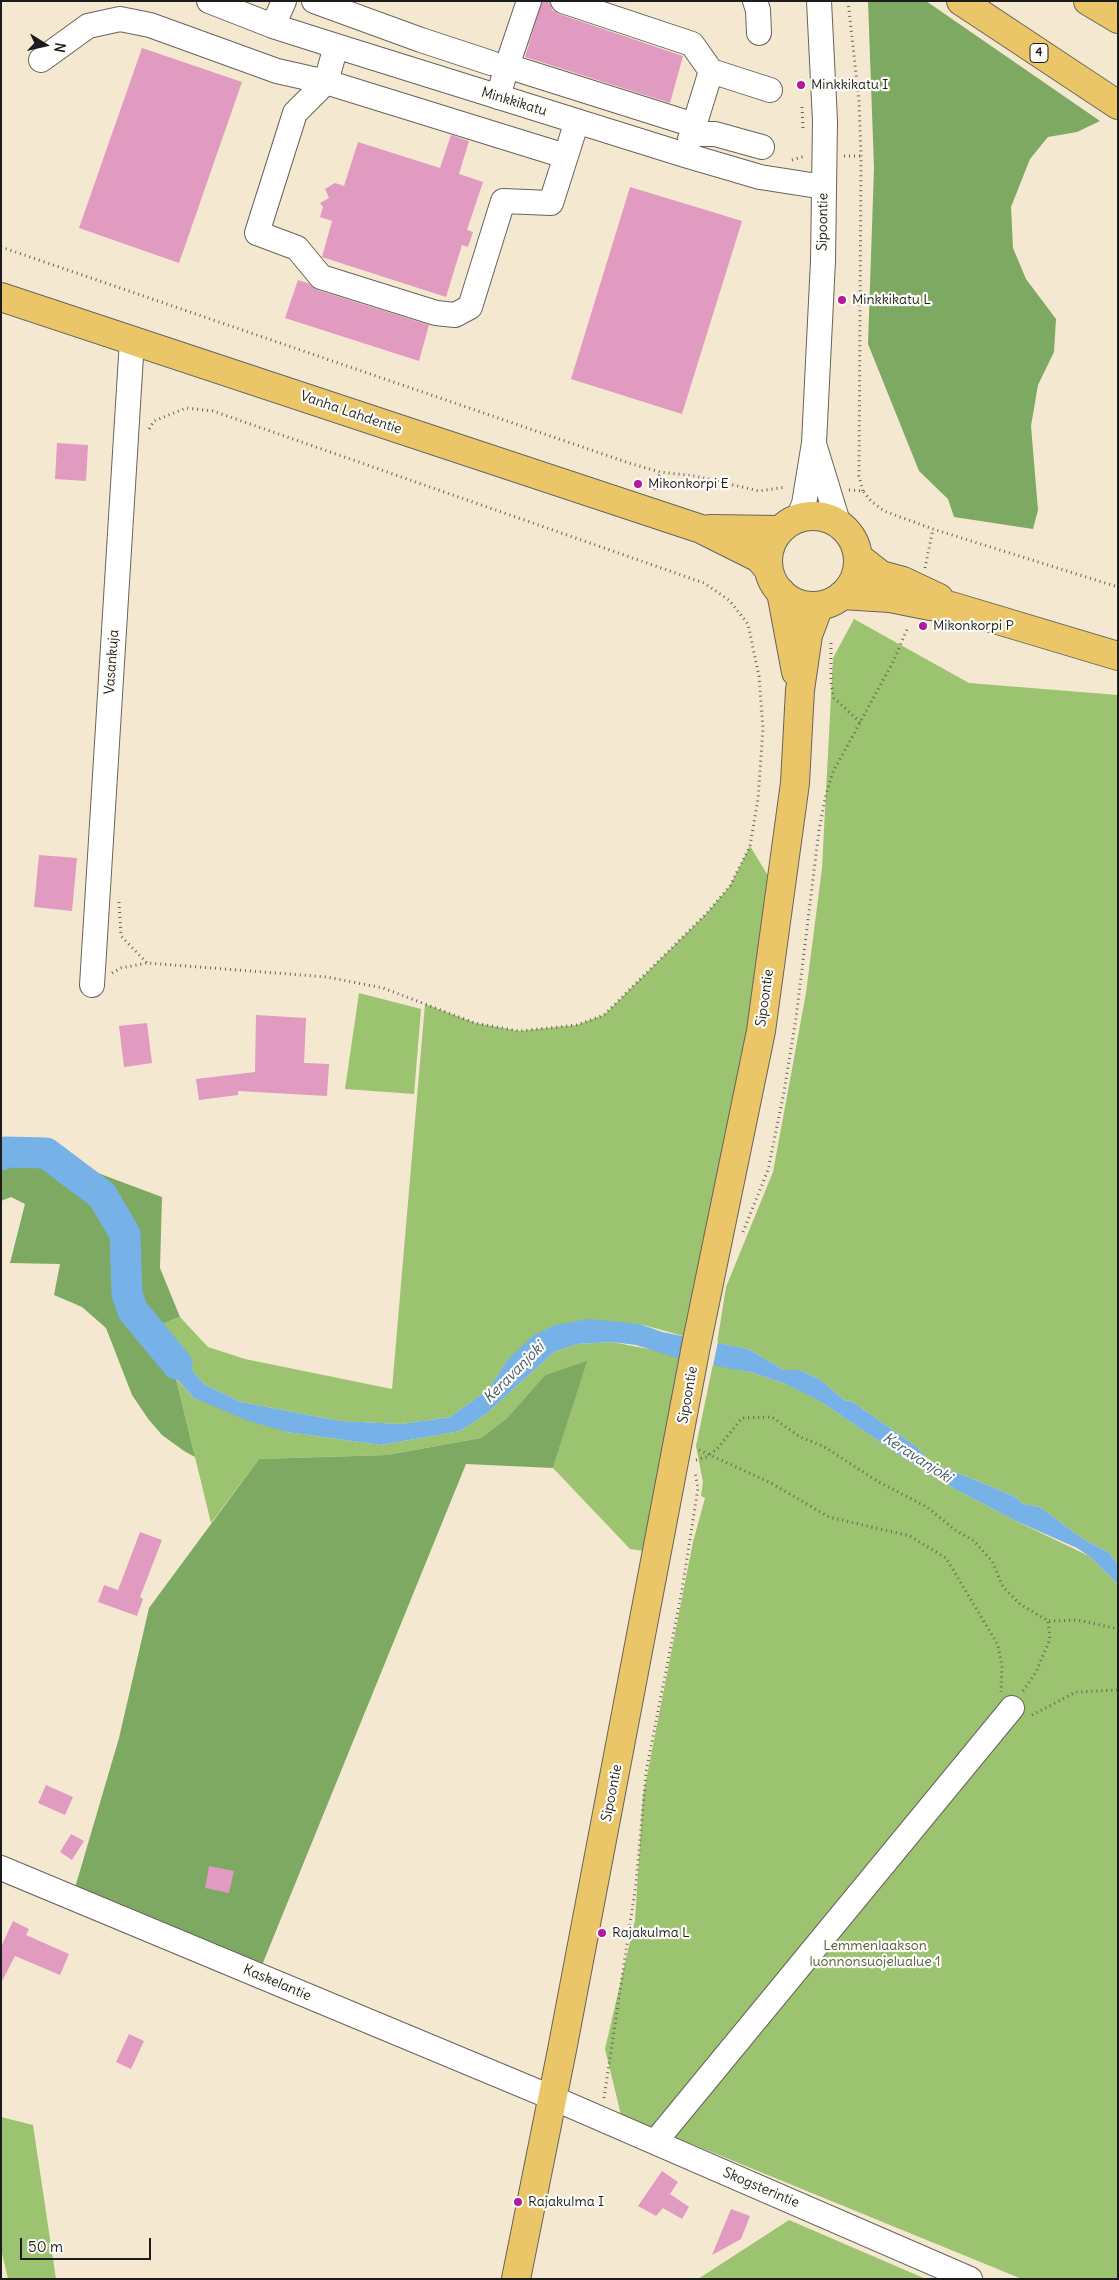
<!DOCTYPE html>
<html>
<head>
<meta charset="utf-8">
<style>
	body { margin:0 }
	#map { position:relative; width:1119px; height:2280px; overflow:hidden; background:#f5e8d1; font-family:Delius,sans-serif }
	canvas { display:block }
	.frame { position:absolute; inset:0; border:2px solid #1c1c1c; pointer-events:none }
	.north { position:absolute; left:20px; top:20px; width:50px; height:50px; -webkit-text-stroke:4px #fdfcf7; paint-order:stroke; rotate:100deg; font-size:14px; font-weight:700; line-height:20px; text-align:center; color:#1c1c1c }
	.north::after { content:''; display:block; margin:auto; width:18px; height:22px; background:#1c1c1c; clip-path:polygon(50% 0,100% 100%,50% 72%,0 100%) }
	.scale { position:absolute; left:20px; top:2238px; width:131px; height:22px; box-sizing:border-box; border:2px solid #1c1c1c; border-top:0; padding-left:6px; font-size:15px; line-height:18px; white-space:nowrap; color:#1c1c1c; -webkit-text-stroke:4px #fdfcf7; paint-order:stroke }
</style>
</head>
<body>
<div id="map">
<canvas width="1119" height="2280"></canvas>
<div class="frame"></div>
<div class="north">N</div>
<div class="scale">50 m</div>
</div>
<script>
const g = document.querySelector('canvas').getContext('2d');
g.lineJoin = 'round';
function fill(path, color) { g.fillStyle = color; g.fill(path, 'evenodd'); }
const toPath = rows => new Path2D(rows.map(r => 'M' + r).join(''));
function stroke(path, color, width, dash) { g.strokeStyle = color; g.lineWidth = width; g.lineCap = dash ? 'butt' : 'round'; g.setLineDash(dash || []); g.stroke(path); }
function write(font, color, halo, rows, align = 'center') {
  g.font = font + ' Delius,sans-serif'; g.lineWidth = 4.5; g.setLineDash([]); g.textBaseline = 'middle'; g.strokeStyle = halo; g.fillStyle = color; for (const [text, x, y, turn = 0] of rows) {
    g.save(); g.translate(x, y); g.rotate((+turn || 0) * Math.PI / 180); g.textAlign = isNaN(turn) ? turn : align; if (halo) g.strokeText(text, 0, 0); g.fillText(text, 0, 0); g.restore();
  }
}
fill(toPath([
	[854,619,969,683,1118,695,1118,1564,1108,1552,1083,1539,1040,1507,1023,1504,1016,1497,968,1477,932,1464,917,1447,853,1402,844,1400,821,1380,800,1370,784,1370,748,1349,717,1343,726,1287,773,1172,806,993,822,868,833,658],
	[750,846,773,884,707,1294,693,1287,695,1295,687,1337,640,1324,623,1323,508,1359,488,1390,450,1417,401,1424,340,1421,241,1402,204,1384,182,1359,170,1339,153,1327,180,1317,208,1347,245,1359,392,1389,425,1004,475,1023,519,1031,577,1025,604,1015,706,914,730,886],
	[359,993,421,1009,414,1094,345,1089],
	[612,1342,664,1352,683,1360,644,1551,630,1549,553,1468,586,1362,545,1375,507,1418,481,1438,387,1455,259,1459,211,1523,176,1379,194,1398,287,1432,381,1445,460,1431,486,1414,554,1352,577,1344],
	[713,1364,750,1372,789,1385,823,1403,902,1457,955,1489,1016,1521,1089,1556,1118,1584,1118,2279,1022,2279,621,2115,605,2049,635,1920,643,1796,693,1542,705,1498,701,1496,703,1482,696,1446],
	[1,2117,33,2125,56,2279,8,2279,1,2249],
	[789,2220,926,2279,698,2279]
]), '#9cc36f');
fill(toPath([
	[868,1,926,1,1100,121,1077,132,1048,137,1030,159,1011,207,1013,248,1026,279,1056,319,1054,352,1038,385,1031,426,1038,510,1033,529,954,517,948,499,919,471,868,344,874,168],
	[6,1156,44,1157,100,1198,121,1235,124,1292,129,1314,142,1342,176,1379,195,1457,184,1451,162,1435,149,1420,132,1395,106,1328,82,1307,54,1295,60,1264,10,1263,25,1204,11,1197,1,1201,1,1159],
	[71,1163,162,1197,160,1268,180,1317,153,1327,135,1308,132,1293,128,1233,105,1191],
	[587,1361,553,1468,466,1464,258,1975,72,1898,119,1738,149,1608,259,1459,387,1455,481,1438,507,1418,545,1375]
]), '#7da962');
fill(toPath([
	[589,1319,640,1324,662,1332,748,1349,784,1370,800,1370,821,1380,844,1400,853,1402,917,1447,932,1464,968,1477,1016,1497,1023,1504,1040,1507,1083,1539,1108,1552,1118,1564,1118,1584,1089,1556,1077,1548,1016,1521,955,1489,902,1457,823,1403,786,1384,750,1372,683,1360,636,1345,612,1342,577,1344,554,1352,486,1414,460,1431,381,1445,287,1432,246,1420,194,1398,142,1342,153,1327,170,1339,182,1359,204,1384,241,1402,340,1421,401,1424,450,1417,488,1390,508,1359,534,1335,555,1325]
]), '#76b1e7');
fill(toPath([
	[688,1334,718,1341,713,1366,683,1362]
]), '#f5e8d1');
stroke(toPath([
	[1,1155,5,1152,46,1153,102,1195,125,1234,127,1294,133,1311,177,1364]
]), '#76b1e7', 31);
fill(toPath([
	[542,1,550,2,552,10,559,14,683,56,670,103,525,57],
	[142,48,242,82,179,263,79,228],
	[451,135,469,141,459,174,483,182,467,230,473,232,468,247,462,245,446,297,322,257,332,221,320,217,323,207,320,203,329,198,325,189,335,183,344,186,358,142,440,168],
	[630,187,742,221,682,414,571,379],
	[298,280,308,283,317,290,429,325,419,361,285,318],
	[57,443,88,445,86,481,55,479],
	[39,855,77,858,72,911,34,907],
	[256,1015,306,1018,304,1063,329,1064,327,1096,238,1091,238,1095,199,1100,196,1079,255,1072],
	[147,1023,152,1063,124,1067,119,1026],
	[140,1532,162,1540,140,1597,143,1599,137,1616,98,1602,104,1585,118,1590],
	[46,1785,73,1797,65,1815,38,1803],
	[71,1834,84,1841,72,1860,60,1852],
	[209,1866,234,1871,229,1893,205,1888],
	[13,1921,29,1929,26,1935,69,1954,60,1975,15,1956,1,1983,1,1947],
	[129,2034,144,2041,131,2069,116,2062],
	[662,2171,678,2182,670,2194,689,2207,682,2219,663,2208,656,2216,638,2206],
	[731,2209,750,2216,741,2239,712,2255]
]), '#e19ac0');
const minor = toPath([
	[209,1,273,26,336,46,685,155,760,177,824,187],
	[314,1,421,40,491,63],
	[563,1,692,44,711,71],
	[755,1,758,10,759,33],
	[273,26,284,1],
	[336,46,326,82,295,113,257,233,297,248,321,277,436,313,455,315,470,307,503,201,551,203,577,121],
	[41,60,88,26,120,19,150,25,277,71,326,82,565,156],
	[507,66,529,1],
	[498,97,507,66,694,125],
	[692,134,715,134,762,147],
	[690,139,711,71,770,90],
	[815,447,838,522],
	[798,518,804,504,814,443,823,261,825,121,819,1],
	[92,985,132,340],
	[1,1868,553,2098,970,2279],
	[655,2142,1012,1708]
]);
const major = toPath([
	[1,297,701,529,759,558,769,570],
	'768 561a45 45 0 1 1 90 0a45 45 0 1 1-90 0Z',
	[710,529,779,530],
	[858,557,881,575,903,581,939,598],
	[781,592,796,672],
	[842,595,890,598,930,606,951,606,1118,656],
	[516,2279,562,2050,696,1346,761,1031,795,783,800,690,808,635,819,606]
]);
const highway = toPath([
	[961,1,1118,105],
	[1088,1,1118,19]
]);
stroke(minor, '#68635b', 26);
stroke(major, '#68635b', 30);
stroke(highway, '#68635b', 30);
stroke(toPath([
	[848,1,859,101,861,156,859,476,863,491],
	[802,107,803,128],
	[844,156,861,156],
	[792,160,805,156],
	[1,247,629,463,660,472,695,476,759,491,786,487],
	[655,490,660,472],
	[849,490,863,491,871,501,884,511,933,529,1118,587],
	[925,568,933,529],
	[831,643,831,684,834,698,861,723],
	[119,902,121,936,147,963],
	[112,973,121,968,147,963,327,977,383,988,475,1023,519,1031,577,1025,604,1015,706,914,730,886,750,846,758,799,763,729,759,676,748,624,729,600,704,583,213,411,186,408,154,421,148,431],
	[743,1232,768,1170,784,1092,796,1018,819,830,826,794,833,772,893,662,908,627],
	[699,1450,771,1483,829,1517,910,1536,946,1558,998,1645,1002,1666,1001,1692],
	[696,1460,706,1457,717,1449,742,1418,772,1417,800,1437,823,1446,877,1481,927,1507,955,1530,974,1541,992,1561,1003,1587,1020,1604,1048,1621,1078,1620,1118,1629],
	[1023,1691,1036,1672,1050,1639,1048,1621],
	[1032,1715,1076,1692,1118,1690],
	[604,2098,636,1884,646,1772,682,1590,698,1488,695,1472]
]), '#68635b', 3, [1, 4]);
stroke(minor, '#fff', 24);
stroke(major, '#ebc669', 28);
stroke(highway, '#ebc669', 28);
for (const [x, y, r, color] of [
	[801,85,5,"#b5179e"],
	[842,300,5,"#b5179e"],
	[638,484,5,"#b5179e"],
	[923,626,5,"#b5179e"],
	[602,1933,5,"#b5179e"],
	[518,2202,5,"#b5179e"]
]) { const dot = new Path2D(); dot.arc(x, y, r, 0, 2 * Math.PI); g.fillStyle = color; g.fill(dot); stroke(dot, '#fdfcf7', 2); }
for (const [x, y, w] of [
	[1039,53,18]
]) { const box = new Path2D(); box.roundRect(x - w / 2, y - 9.5, w, 19, 4); g.fillStyle = '#fdfcf7'; g.fill(box); stroke(box, '#1c1c1c', 1); }
write('bold 12px', '#1c1c1c', null, [
	["4",1039,53]
]);
write('14px', '#1c1c1c', '#fdfcf7', [
	["Minkkikatu I",811,85],
	["Minkkikatu L",852,300],
	["Mikonkorpi E",648,484],
	["Mikonkorpi P",933,626],
	["Rajakulma L",612,1933],
	["Rajakulma I",528,2202]
], 'left');
write('14px', '#1c1c1c', '#fdfcf7', [
	["Minkkikatu",514,102,17],
	["Sipoontie",823,222,-89],
	["Vanha Lahdentie",351,413,19],
	["Vasankuja",112,662,-86],
	["Sipoontie",765,998,-82],
	["Sipoontie",688,1395,-80],
	["Sipoontie",612,1793,-79],
	["Kaskelantie",277,1983,23],
	["Skogsterintie",761,2188,23]
]);
write('14px', '#4f5f3d', '#fdfcf7', [
	["Lemmenlaakson",875,1946],
	["luonnonsuojelualue 1",875,1962]
]);
write('italic 15px', '#40586d', '#fdfcf7', [
	["Keravanjoki",514,1373,-45],
	["Keravanjoki",917,1458,33]
]);
</script>
</body>
</html>
